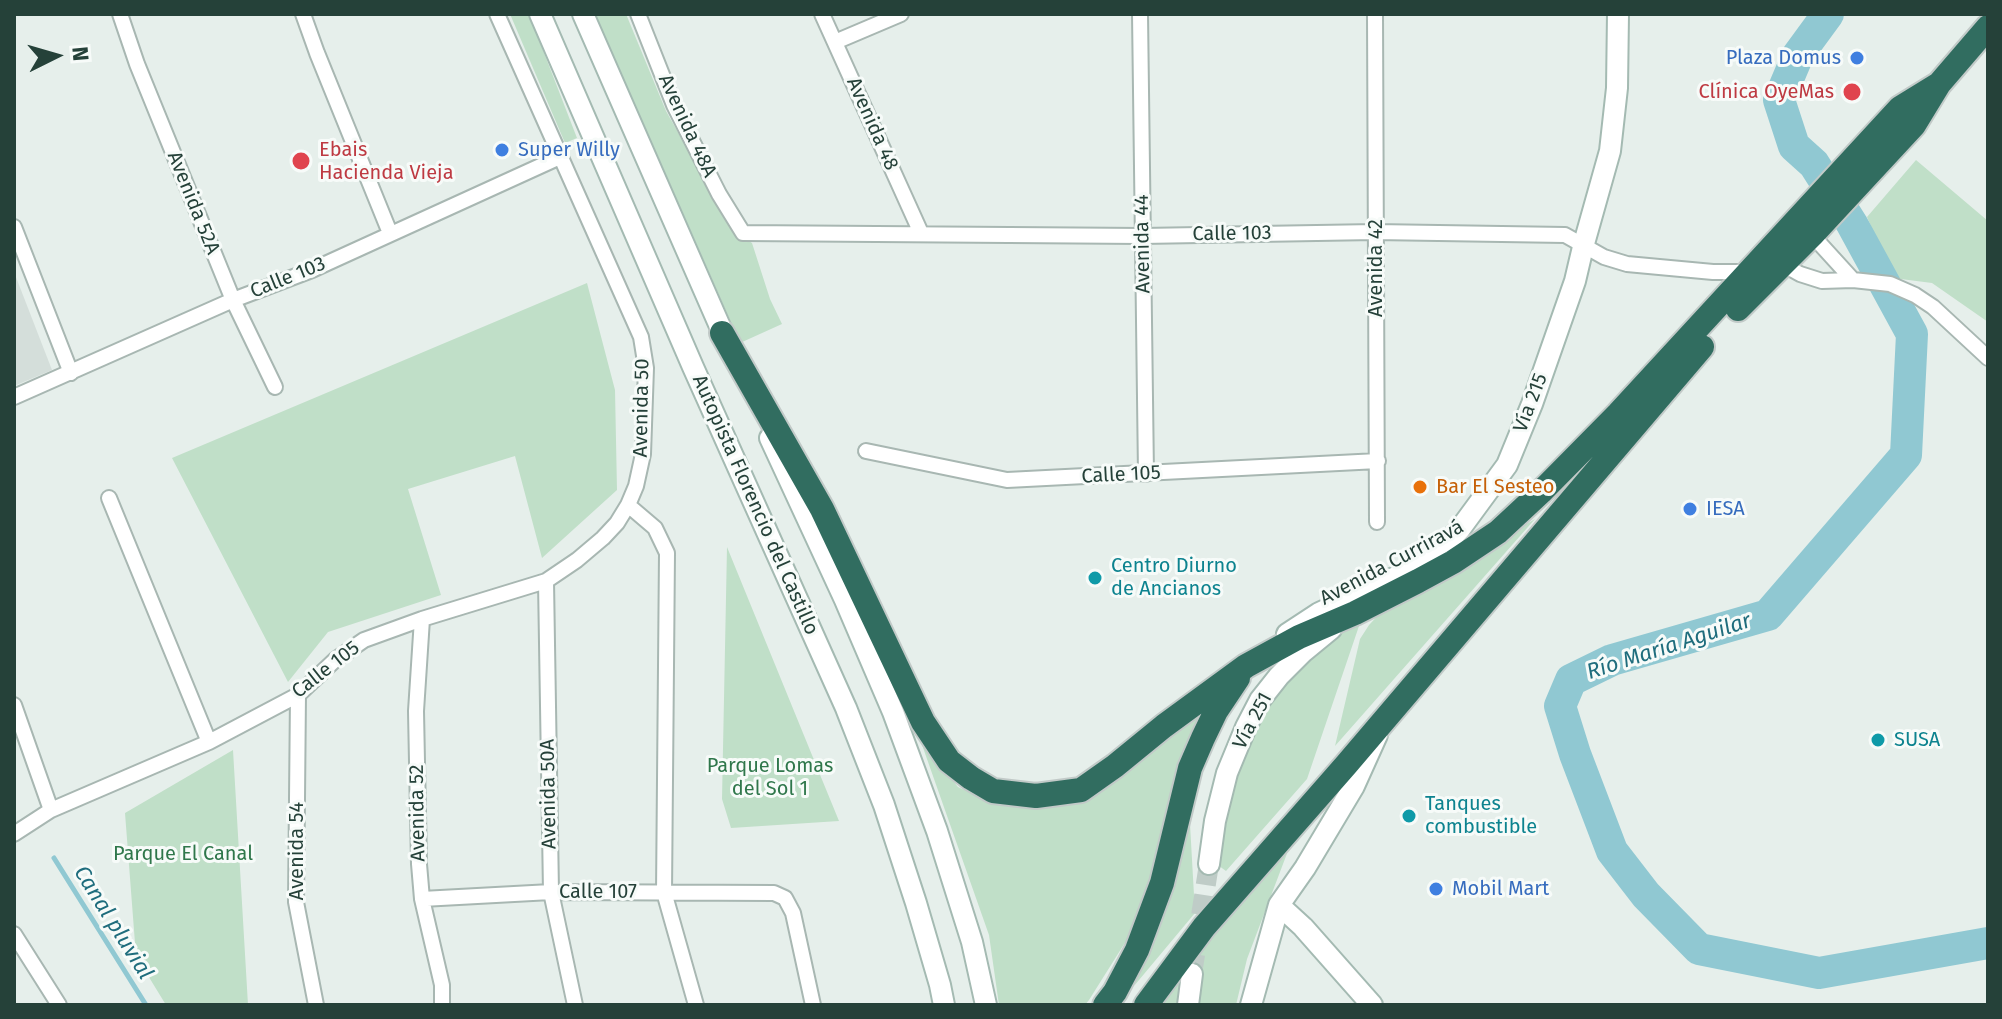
<!DOCTYPE html>
<html>
<head>
<meta charset="utf-8">
<style>
	body { margin:0 }
	#map { position:relative; width:2002px; height:1019px; overflow:hidden; background:#e6efeb; font-family:"Fira Sans",sans-serif }
	canvas { display:block }
	.frame { position:absolute; inset:0; border:16px solid #254139; pointer-events:none }
	.north { position:absolute; left:16px; top:16px; width:80px; height:80px; -webkit-text-stroke:6px #f7fbf9; paint-order:stroke; rotate:85deg; font-size:22px; font-weight:700; line-height:32px; text-align:center; color:#254139 }
	.north::after { content:''; display:block; margin:auto; width:28px; height:36px; background:#254139; clip-path:polygon(50% 0,100% 100%,50% 72%,0 100%) }
</style>
</head>
<body>
<div id="map">
<canvas width="2002" height="1019"></canvas>
<div class="frame"></div>
<div class="north">N</div>
</div>
<script>
const g = document.querySelector('canvas').getContext('2d');
g.lineJoin = 'round';
function fill(path, color) { g.fillStyle = color; g.fill(path, 'evenodd'); }
const toPath = rows => new Path2D(rows.map(r => 'M' + r).join(''));
function stroke(path, color, width, dash) { g.strokeStyle = color; g.lineWidth = width; g.lineCap = dash ? 'butt' : 'round'; g.setLineDash(dash || []); g.stroke(path); }
function write(font, color, halo, rows, align = 'center') {
  g.font = font + ' "Fira Sans",sans-serif'; g.lineWidth = 6; g.setLineDash([]); g.textBaseline = 'middle'; g.strokeStyle = halo; g.fillStyle = color; for (const [text, x, y, turn = 0] of rows) {
    g.save(); g.translate(x, y); g.rotate((+turn || 0) * Math.PI / 180); g.textAlign = isNaN(turn) ? turn : align; if (halo) g.strokeText(text, 0, 0); g.fillText(text, 0, 0); g.restore();
  }
}
fill(toPath([
	[14,272,52,370,14,386]
]), '#d4deda');
fill(toPath([
	[510,14,529,14,577,138,565,143],
	[595,14,626,14,666,111,733,230,752,243,770,299,782,324,740,343],
	[1916,160,1988,221,1988,322,1932,283,1893,278,1867,217],
	[587,283,615,390,617,490,542,558,515,456,408,489,441,595,328,632,288,682,172,458],
	[1535,519,1335,746,1360,639,1369,625,1384,609],
	[727,547,823,782,839,821,731,828,722,799],
	[1349,624,1359,626,1307,779,1226,871,1215,863,1217,836,1258,709,1288,673],
	[1218,690,1159,849,1133,930,1089,1000,1085,1005,999,1005,989,935,921,742,958,787,994,804,1037,808,1077,804],
	[233,750,248,1005,166,1005,136,956,125,813],
	[1190,824,1195,913,1134,986,1152,944,1171,893],
	[1294,835,1247,959,1236,1005,1157,1005,1180,972]
]), '#c0dfc8');
stroke(toPath([
	[54,858,146,1005]
]), '#90c8d2', 5);
stroke(toPath([
	[1828,14,1798,55,1779,100,1794,146,1814,164,1852,224,1912,334,1906,455,1768,615,1612,660,1571,680,1560,706,1575,754,1612,851,1646,895,1699,949,1819,973,1988,943]
]), '#90c8d2', 32);
stroke(toPath([
	[1192,974,1209,864]
]), '#bfccc7', 20, [20, 10]);
const street = toPath([
	[120,14,137,64,233,300,275,387],
	[303,14,317,53,390,233],
	[638,14,674,105,719,194,743,233,1142,236,1375,232,1565,235,1604,257,1627,264,1713,272,1751,272],
	[822,14,921,233],
	[1140,14,1146,474],
	[1375,14,1377,522],
	[835,42,901,14],
	[14,227,71,373],
	[1812,235,1853,280],
	[1783,261,1782,264,1800,274,1822,281,1853,280,1890,284,1915,295,1933,307,1988,358],
	[14,397,233,300,312,270,560,157],
	[866,451,1007,480,1378,461],
	[109,498,209,742],
	[628,505,655,528,667,553,664,892,696,1005],
	[546,581,551,892,575,1005],
	[422,619,416,711,419,864,422,899,442,985,442,1005],
	[298,695,296,902,316,1005],
	[14,705,51,810],
	[14,834,51,810,209,742,298,695,335,660,364,640,422,619,546,581,577,560,603,538,617,523,628,505,636,486,643,454,646,368,641,337,497,14],
	[422,899,551,892,774,893,785,898,793,913,813,1005],
	[14,934,59,1005]
]);
const secondary = toPath([
	[540,14,693,367,846,708,884,805,916,903,940,985,944,1005],
	[583,14,729,347],
	[770,438,845,600,893,712,937,831,972,942,986,1005],
	[1287,634,1319,613,1417,567,1438,552,1460,529,1507,465,1532,404,1575,281,1583,247,1610,151,1617,88,1618,14],
	[1209,864,1215,821,1227,773,1246,727,1260,700,1279,676,1303,652,1331,629],
	[1279,905,1303,927,1372,1005],
	[1188,1005,1192,974],
	[1251,1005,1279,905,1305,868,1354,786,1377,735]
]);
const highway = toPath([
	[1738,309,1812,235,1914,125,1939,84,1988,27],
	[722,333,822,509,923,722,949,761,971,778,993,791,1036,796,1081,790,1115,766,1164,726,1246,666,1299,637,1355,613,1418,581,1453,562,1498,532,1541,492,1618,414,1900,108,1939,84],
	[1105,1005,1115,992,1137,950,1162,883,1190,768,1203,738,1216,711,1238,678],
	[1146,1005,1204,927,1346,765,1702,347]
]);
stroke(street, '#a8b7b2', 18);
stroke(secondary, '#a4bab2', 24);
stroke(highway, '#c2cac8', 28);
stroke(street, '#fff', 14);
stroke(secondary, '#fff', 20);
stroke(highway, '#316d60', 24);
for (const [x, y, r, color] of [
	[1857,58,8,"#3f7fe0"],
	[1852,92,10,"#e0444e"],
	[502,150,8,"#3f7fe0"],
	[301,161,10,"#e0444e"],
	[1420,487,8,"#e8710a"],
	[1690,509,8,"#3f7fe0"],
	[1095,578,8,"#0f9aa8"],
	[1878,740,8,"#0f9aa8"],
	[1409,816,8,"#0f9aa8"],
	[1436,889,8,"#3f7fe0"]
]) { const dot = new Path2D(); dot.arc(x, y, r, 0, 2 * Math.PI); g.fillStyle = color; g.fill(dot); stroke(dot, '#f7fbf9', 3); }
write('20px', '#366cbe', '#f7fbf9', [
	["Plaza Domus",1841,58,"right"],
	["Super Willy",518,150],
	["IESA",1706,509],
	["Mobil Mart",1452,889]
], 'left');
write('20px', '#be3a42', '#f7fbf9', [
	["Clínica OyeMas",1834,92],
	["Ebais",319,150,"left"],
	["Hacienda Vieja",319,173,"left"]
], 'right');
write('20px', '#254139', '#f7fbf9', [
	["Avenida 48",872,124,66],
	["Avenida 48A",687,126,65],
	["Avenida 52A",193,203,68],
	["Calle 103",1232,234,-1],
	["Avenida 44",1143,244,-91],
	["Avenida 42",1376,268,-90],
	["Calle 103",288,278,-22],
	["Vía 215",1531,403,-69],
	["Avenida 50",642,408,-89],
	["Calle 105",1121,475,-3],
	["Autopista Florencio del Castillo",755,505,66],
	["Avenida Curriravá",1392,563,-28],
	["Calle 105",326,670,-38],
	["Vía 251",1253,721,-62],
	["Avenida 50A",549,794,-91],
	["Avenida 52",418,813,-91],
	["Avenida 54",297,851,-90],
	["Calle 107",598,892]
]);
write('20px', '#c56008', '#f7fbf9', [
	["Bar El Sesteo",1436,487]
], 'left');
write('20px', '#0d838f', '#f7fbf9', [
	["Centro Diurno",1111,566],
	["de Ancianos",1111,589],
	["SUSA",1894,740],
	["Tanques",1425,804],
	["combustible",1425,827]
], 'left');
write('20px', '#2f774b', '#f7fbf9', [
	["Parque Lomas",770,766],
	["del Sol 1",770,789],
	["Parque El Canal",183,854]
]);
write('italic 22px', '#1f6d7d', '#f7fbf9', [
	["Río María Aguilar",1669,647,-18],
	["Canal pluvial",113,923,58]
]);
</script>
</body>
</html>
